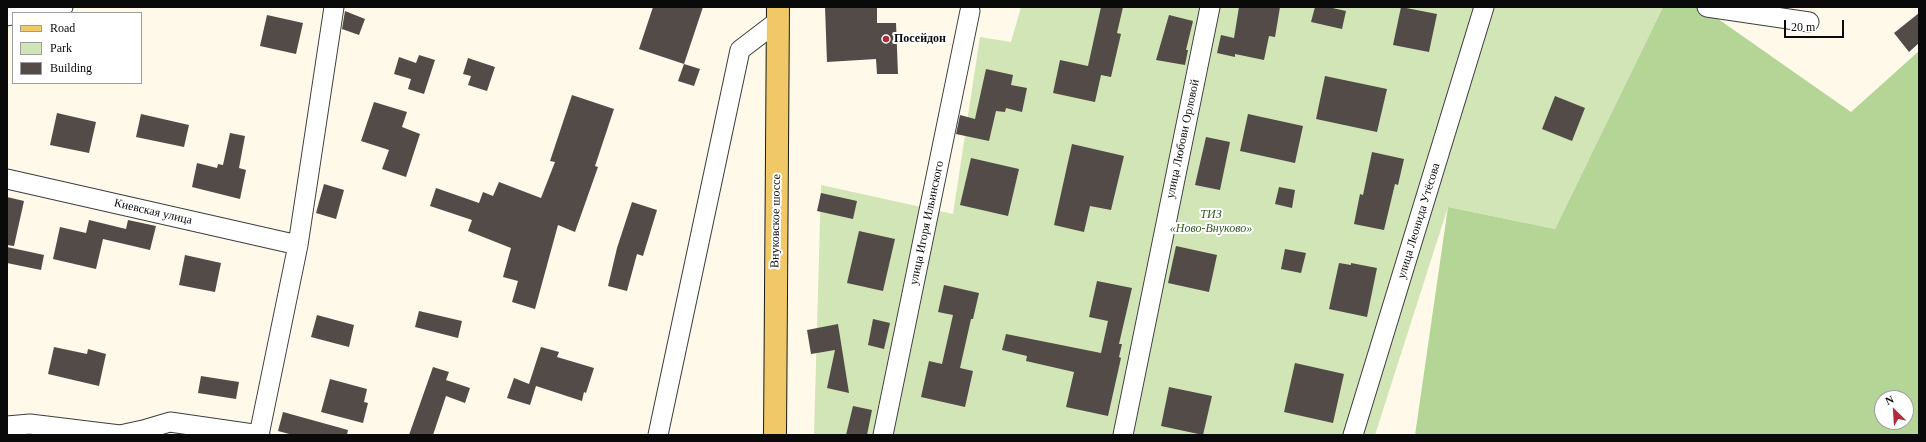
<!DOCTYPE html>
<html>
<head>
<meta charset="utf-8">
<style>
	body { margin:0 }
	#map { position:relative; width:1926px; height:442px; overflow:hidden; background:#fef9e9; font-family:"Times New Roman",serif }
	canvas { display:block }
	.frame { position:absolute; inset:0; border:8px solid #0a0a0a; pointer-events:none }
	.legend { position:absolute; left:12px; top:12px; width:130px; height:72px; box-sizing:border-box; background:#fff; border:1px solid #9d9d9d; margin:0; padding:5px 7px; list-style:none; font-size:12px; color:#0a0a0a }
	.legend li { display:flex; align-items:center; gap:8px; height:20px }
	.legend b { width:20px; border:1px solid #9d9d9d }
	.north { position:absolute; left:1874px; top:390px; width:40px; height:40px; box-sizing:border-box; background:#fff; border:1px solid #9d9d9d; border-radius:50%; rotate:335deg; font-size:11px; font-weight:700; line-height:16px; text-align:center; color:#0a0a0a }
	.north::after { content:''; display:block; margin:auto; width:14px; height:18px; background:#b12c39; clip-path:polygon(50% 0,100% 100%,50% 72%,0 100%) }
	.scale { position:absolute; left:1784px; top:20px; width:60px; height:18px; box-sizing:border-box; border:2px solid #0a0a0a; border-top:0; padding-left:5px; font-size:12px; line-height:14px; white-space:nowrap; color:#0a0a0a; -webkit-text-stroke:3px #fff; paint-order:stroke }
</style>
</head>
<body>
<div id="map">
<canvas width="1926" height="442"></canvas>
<div class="frame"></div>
<ul class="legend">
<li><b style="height:5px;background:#f0c867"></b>Road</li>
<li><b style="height:11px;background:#d1e5b6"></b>Park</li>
<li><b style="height:11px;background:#524b48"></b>Building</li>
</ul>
<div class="north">N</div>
<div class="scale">20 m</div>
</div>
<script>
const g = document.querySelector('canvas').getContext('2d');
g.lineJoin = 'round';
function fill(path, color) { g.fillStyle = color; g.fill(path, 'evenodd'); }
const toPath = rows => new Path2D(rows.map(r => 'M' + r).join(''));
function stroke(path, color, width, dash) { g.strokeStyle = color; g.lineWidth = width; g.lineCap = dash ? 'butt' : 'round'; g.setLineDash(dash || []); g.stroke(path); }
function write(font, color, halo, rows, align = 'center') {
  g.font = font + ' "Times New Roman",serif'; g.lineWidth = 4; g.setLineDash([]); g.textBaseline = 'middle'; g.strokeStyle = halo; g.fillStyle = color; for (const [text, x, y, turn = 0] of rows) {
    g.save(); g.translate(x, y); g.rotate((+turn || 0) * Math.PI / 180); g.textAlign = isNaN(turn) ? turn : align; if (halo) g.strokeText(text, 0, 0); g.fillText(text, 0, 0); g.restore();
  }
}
fill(toPath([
	[1021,7,1663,7,1555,229,1448,207,1375,435,814,435,821,185,953,214,980,37,1011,42]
]), '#d1e5b6');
fill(toPath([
	[1663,7,1701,7,1851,112,1919,51,1919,435,1415,435,1448,207,1555,229],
	[1882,398,1906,398,1906,422,1882,422]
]), '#b5d596');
fill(toPath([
	[653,7,703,7,684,64,639,49],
	[825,7,877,7,877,23,896,23,898,74,877,74,876,59,827,62],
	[1101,7,1123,7,1117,33,1121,34,1111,77,1101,75,1095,102,1053,93,1060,60,1088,66],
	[1239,7,1280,7,1275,37,1269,36,1264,60,1235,54,1235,57,1217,53,1221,35,1234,38],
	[1315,7,1328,7,1346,11,1342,29,1311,22],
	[1401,7,1437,14,1429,52,1393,45],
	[345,11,365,19,359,35,342,29],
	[1919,13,1919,43,1909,52,1894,33],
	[267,15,303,23,296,54,260,46],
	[1169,15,1193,21,1186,50,1188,50,1185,65,1156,60],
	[419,55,435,60,424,94,408,89,411,79,394,74,399,57,416,63],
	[468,58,495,67,487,91,468,85,471,76,463,74],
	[684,64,700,69,694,86,678,81],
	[986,69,1013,75,1011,85,1027,88,1022,112,1006,108,1005,112,996,111,989,141,956,134,960,115,975,119],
	[1325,76,1387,89,1377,132,1316,119],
	[572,95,614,109,595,166,598,167,575,232,558,225,535,309,512,302,518,281,503,277,511,248,468,231,472,220,430,206,436,188,479,203,483,192,493,196,499,182,541,198,555,162,550,161],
	[1555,96,1585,108,1572,141,1542,129],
	[374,102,407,112,402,127,420,134,406,177,382,169,389,150,361,141],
	[57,113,96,122,89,153,50,145],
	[141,114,189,125,184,147,136,137],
	[1248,114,1303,126,1295,163,1240,151],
	[230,133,245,136,239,168,246,170,240,199,192,187,197,163,217,168,218,164,223,165],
	[1206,137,1230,142,1220,190,1195,185],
	[1072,144,1124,156,1111,210,1090,206,1084,232,1054,225],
	[1372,152,1404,159,1398,185,1395,184,1384,230,1354,224,1360,194,1363,195],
	[971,158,1019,169,1008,216,960,205],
	[324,184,344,190,336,219,316,213],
	[1279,187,1295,190,1292,208,1275,204],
	[821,193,857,201,853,219,817,211],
	[7,197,24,201,14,246,7,245],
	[632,202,657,210,643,256,637,254,627,291,608,286,617,248],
	[89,220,126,229,128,220,156,226,150,250,103,239,96,269,53,259,60,227,86,233],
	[859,231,895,239,883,291,847,283],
	[1176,246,1217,255,1209,292,1168,283],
	[7,247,44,255,41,270,7,263],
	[1285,249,1306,253,1301,273,1281,269],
	[185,255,221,263,215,292,179,285],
	[1339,263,1351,265,1351,263,1377,268,1367,317,1329,309],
	[1097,281,1132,288,1119,344,1122,344,1119,357,1121,358,1108,416,1066,407,1074,372,1026,361,1027,356,1002,350,1006,334,1101,353,1108,321,1089,317],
	[944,285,979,293,973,319,971,319,960,368,973,371,965,407,921,397,929,361,942,364,953,315,938,312],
	[419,311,462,321,458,338,415,327],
	[317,315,354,325,349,347,311,337],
	[873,319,890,323,884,349,868,345],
	[838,324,842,349,849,393,827,388,835,350,811,354,807,330],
	[54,347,87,354,88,349,106,354,99,386,48,374],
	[541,347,559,352,557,357,594,368,586,393,584,392,582,401,536,386,530,405,507,398,514,378,529,384],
	[1295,363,1344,374,1333,423,1284,412],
	[433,367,449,372,446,380,470,388,465,403,446,396,433,435,409,435],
	[201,376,239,382,236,399,198,393],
	[330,379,367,389,364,402,368,403,363,423,321,412],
	[1169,387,1212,396,1203,435,1161,426],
	[853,406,872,410,867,435,846,435],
	[283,412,348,430,347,435,293,435,278,431]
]), '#524b48');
const minor = toPath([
	[1707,7,1809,22],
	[24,13,63,7],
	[7,16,13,15],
	[7,179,298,245],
	[7,426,30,424,120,435,143,430,170,422,260,435],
	[259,435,298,245,334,7],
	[658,435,740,50,778,21],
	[883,435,970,11],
	[1123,435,1210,7],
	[1353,435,1484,7]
]);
const major = toPath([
	[775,435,778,7]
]);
stroke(minor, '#3d3d3d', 21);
stroke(major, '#1b1b1b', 24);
stroke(minor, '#fff', 19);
stroke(major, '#f0c867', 22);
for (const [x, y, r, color] of [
	[886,39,4,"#b12c39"]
]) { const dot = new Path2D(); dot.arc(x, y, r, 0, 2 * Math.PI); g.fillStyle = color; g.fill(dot); stroke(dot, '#fff', 1.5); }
write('bold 12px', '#0a0a0a', '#fff', [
	["Посейдон",894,39]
], 'left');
write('12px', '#0a0a0a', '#fff', [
	["улица Любови Орловой",1183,139,-78],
	["Киевская улица",153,212,13],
	["Внуковское шоссе",776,221,-89],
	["улица Леонида Утёсова",1419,221,-73],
	["улица Игоря Ильинского",927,223,-78]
]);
write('italic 12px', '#2f5d20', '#fff', [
	["ТИЗ",1211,215],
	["«Ново-Внуково»",1211,229]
]);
</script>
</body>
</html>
